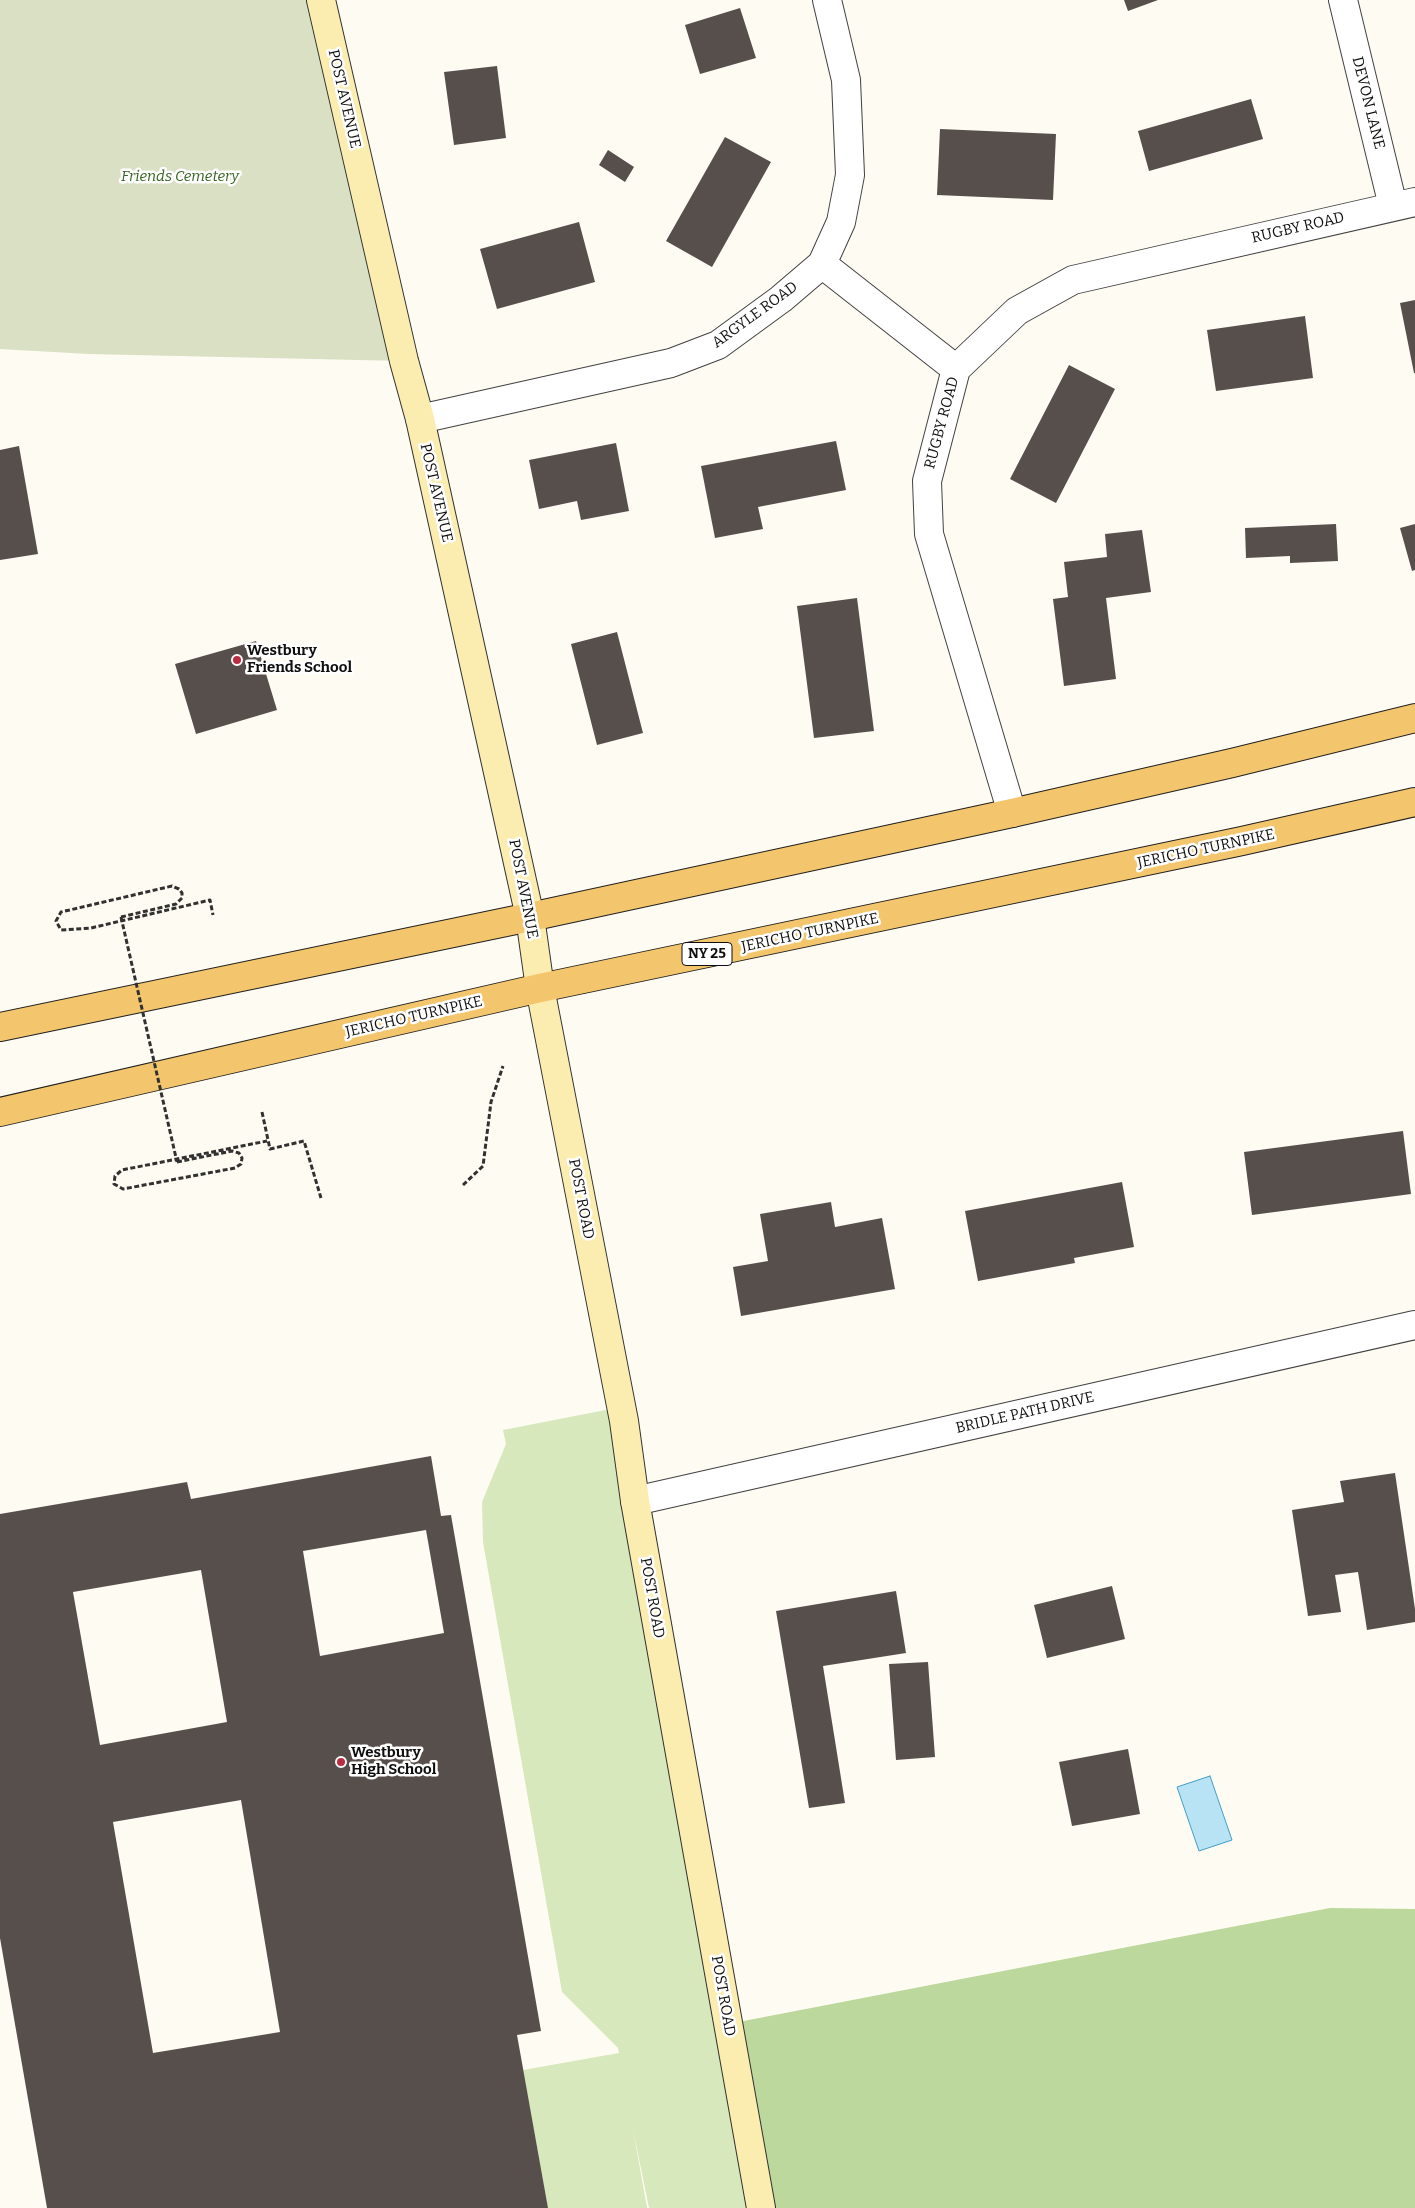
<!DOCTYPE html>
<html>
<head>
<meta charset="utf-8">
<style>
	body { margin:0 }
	canvas { display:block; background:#fefbf2 }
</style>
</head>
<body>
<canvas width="1415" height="2208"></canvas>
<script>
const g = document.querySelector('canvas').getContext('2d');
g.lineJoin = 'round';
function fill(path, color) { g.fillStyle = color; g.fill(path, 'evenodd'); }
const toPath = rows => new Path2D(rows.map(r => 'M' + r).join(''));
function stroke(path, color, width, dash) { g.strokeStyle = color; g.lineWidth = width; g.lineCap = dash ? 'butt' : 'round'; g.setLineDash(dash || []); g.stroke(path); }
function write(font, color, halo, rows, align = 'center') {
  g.font = font + ' Bitter,serif'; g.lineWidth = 5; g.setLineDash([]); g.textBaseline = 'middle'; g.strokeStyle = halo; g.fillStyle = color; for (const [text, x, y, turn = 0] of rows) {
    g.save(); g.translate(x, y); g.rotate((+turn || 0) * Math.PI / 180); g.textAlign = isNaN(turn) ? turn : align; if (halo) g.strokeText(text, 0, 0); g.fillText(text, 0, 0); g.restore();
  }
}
fill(toPath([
	[621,1407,761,2208,649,2208,633,2129,647,2208,548,2208,523,2070,619,2053,618,2048,562,1992,483,1542,482,1502,506,1444,503,1430]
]), '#d7e8bc');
fill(toPath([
	[1330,1908,1415,1909,1415,2208,761,2208,728,2024]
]), '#bcd89c');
fill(toPath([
	[0,0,321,0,404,361,89,354,0,349]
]), '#d9e0c3');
const water = toPath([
	[1210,1776,1232,1840,1199,1851,1177,1787,1210,1776]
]);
fill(water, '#b8e3f4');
stroke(water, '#429fc8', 1);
fill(toPath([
	[1124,0,1158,0,1128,11],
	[740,8,756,58,700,74,685,25],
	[497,66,506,138,454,145,444,72],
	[1251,99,1263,139,1149,171,1138,131],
	[940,129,1056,134,1053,200,937,195],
	[725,137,771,162,712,267,666,241],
	[608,150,634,167,625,182,599,165],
	[579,222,595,282,497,309,480,249],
	[1415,300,1415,373,1414,373,1400,303],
	[1305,316,1313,378,1216,391,1207,330],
	[1069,365,1115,389,1056,503,1010,479],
	[836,441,846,490,758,507,763,529,715,538,701,466],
	[616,443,629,511,581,520,577,501,539,509,529,460],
	[19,446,38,554,0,560,0,450],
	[1336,524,1338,561,1290,563,1290,556,1246,558,1245,528],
	[1415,524,1415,570,1412,571,1400,528],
	[1142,530,1151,592,1106,598,1116,679,1064,686,1053,599,1068,597,1064,562,1107,557,1105,534],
	[857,598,874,731,814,738,797,606],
	[617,632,643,733,597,745,571,644],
	[256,641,277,710,196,734,175,664],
	[1403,1131,1411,1194,1252,1215,1244,1152],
	[1122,1182,1134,1247,1074,1258,1075,1263,978,1281,965,1211],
	[831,1202,835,1227,882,1218,895,1289,741,1316,733,1267,768,1261,760,1214],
	[431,1456,441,1516,451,1515,541,2031,517,2035,548,2208,47,2208,0,1938,0,1514,187,1482,191,1499],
	[426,1530,444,1633,320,1656,303,1551],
	[201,1570,227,1722,100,1745,73,1592],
	[241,1800,280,2032,153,2053,113,1822],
	[1395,1473,1415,1609,1415,1622,1367,1630,1358,1572,1335,1575,1341,1612,1308,1616,1292,1510,1344,1502,1340,1481],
	[1112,1586,1125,1639,1047,1658,1034,1605],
	[896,1591,906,1653,823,1666,845,1803,809,1808,776,1611],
	[928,1662,935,1757,896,1760,889,1664],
	[1128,1749,1140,1814,1072,1826,1059,1762]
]), '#574f4c');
const minor = toPath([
	[1343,0,1393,206],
	[822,264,956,369],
	[420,419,671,363,718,345,781,299,822,264,841,222,850,175,846,80,827,0],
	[1012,813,929,534,927,481,956,369,1017,311,1073,280,1415,202],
	[635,1501,1415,1325]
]);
const secondary = toPath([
	[321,0,404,361,420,419,530,917,540,988,624,1421,635,1501,761,2208]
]);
const primary = toPath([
	[0,1027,530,917,1012,813,1232,763,1415,718],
	[0,1112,540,988,1242,841,1415,802]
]);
stroke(minor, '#424242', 30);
stroke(secondary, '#313131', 30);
stroke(primary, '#202020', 30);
stroke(toPath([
	[121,917,176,904,182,898,182,893,179,889,172,886,61,912,56,921,61,930,91,928,210,900,213,915],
	[262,1112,270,1149,304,1141,321,1198],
	[177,1162,232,1151,239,1153,242,1158,241,1164,235,1168,123,1189,114,1184,115,1176,122,1170,267,1141],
	[463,1185,483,1166,491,1102,503,1066]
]), '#313131', 3, [5, 2.5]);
stroke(minor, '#fff', 28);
stroke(secondary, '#fbecb0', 28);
stroke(primary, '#f3c66d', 28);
stroke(toPath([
	[121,917,177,1162]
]), '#313131', 3, [5, 2.5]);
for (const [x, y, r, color] of [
	[237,660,5,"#ba2c40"],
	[341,1762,5,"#ba2c40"]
]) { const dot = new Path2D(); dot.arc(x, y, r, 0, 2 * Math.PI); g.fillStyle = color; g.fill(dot); stroke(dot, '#fff', 2); }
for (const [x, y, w] of [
	[707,954,50]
]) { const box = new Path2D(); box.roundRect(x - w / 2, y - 11.5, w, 23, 4); g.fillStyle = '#fff'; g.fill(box); stroke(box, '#0f0f0f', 1); }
write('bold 14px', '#0f0f0f', null, [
	["NY 25",707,954]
]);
write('15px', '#0f0f0f', '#fff', [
	["POST AVENUE",344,99,77],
	["DEVON LANE",1368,103,76],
	["RUGBY ROAD",1298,228,-13],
	["ARGYLE ROAD",755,315,-36],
	["RUGBY ROAD",942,423,-75],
	["POST AVENUE",436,493,77],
	["JERICHO TURNPIKE",1206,849,-12],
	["POST AVENUE",523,889,79],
	["JERICHO TURNPIKE",810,933,-12],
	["JERICHO TURNPIKE",414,1017,-13],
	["POST ROAD",581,1199,79],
	["BRIDLE PATH DRIVE",1025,1413,-13],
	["POST ROAD",652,1598,80],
	["POST ROAD",723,1996,80]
]);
write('italic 15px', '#356521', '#fff', [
	["Friends Cemetery",180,177]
]);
write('bold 15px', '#0f0f0f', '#fff', [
	["Westbury",247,651],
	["Friends School",247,668],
	["Westbury",351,1753],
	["High School",351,1770]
], 'left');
</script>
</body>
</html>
